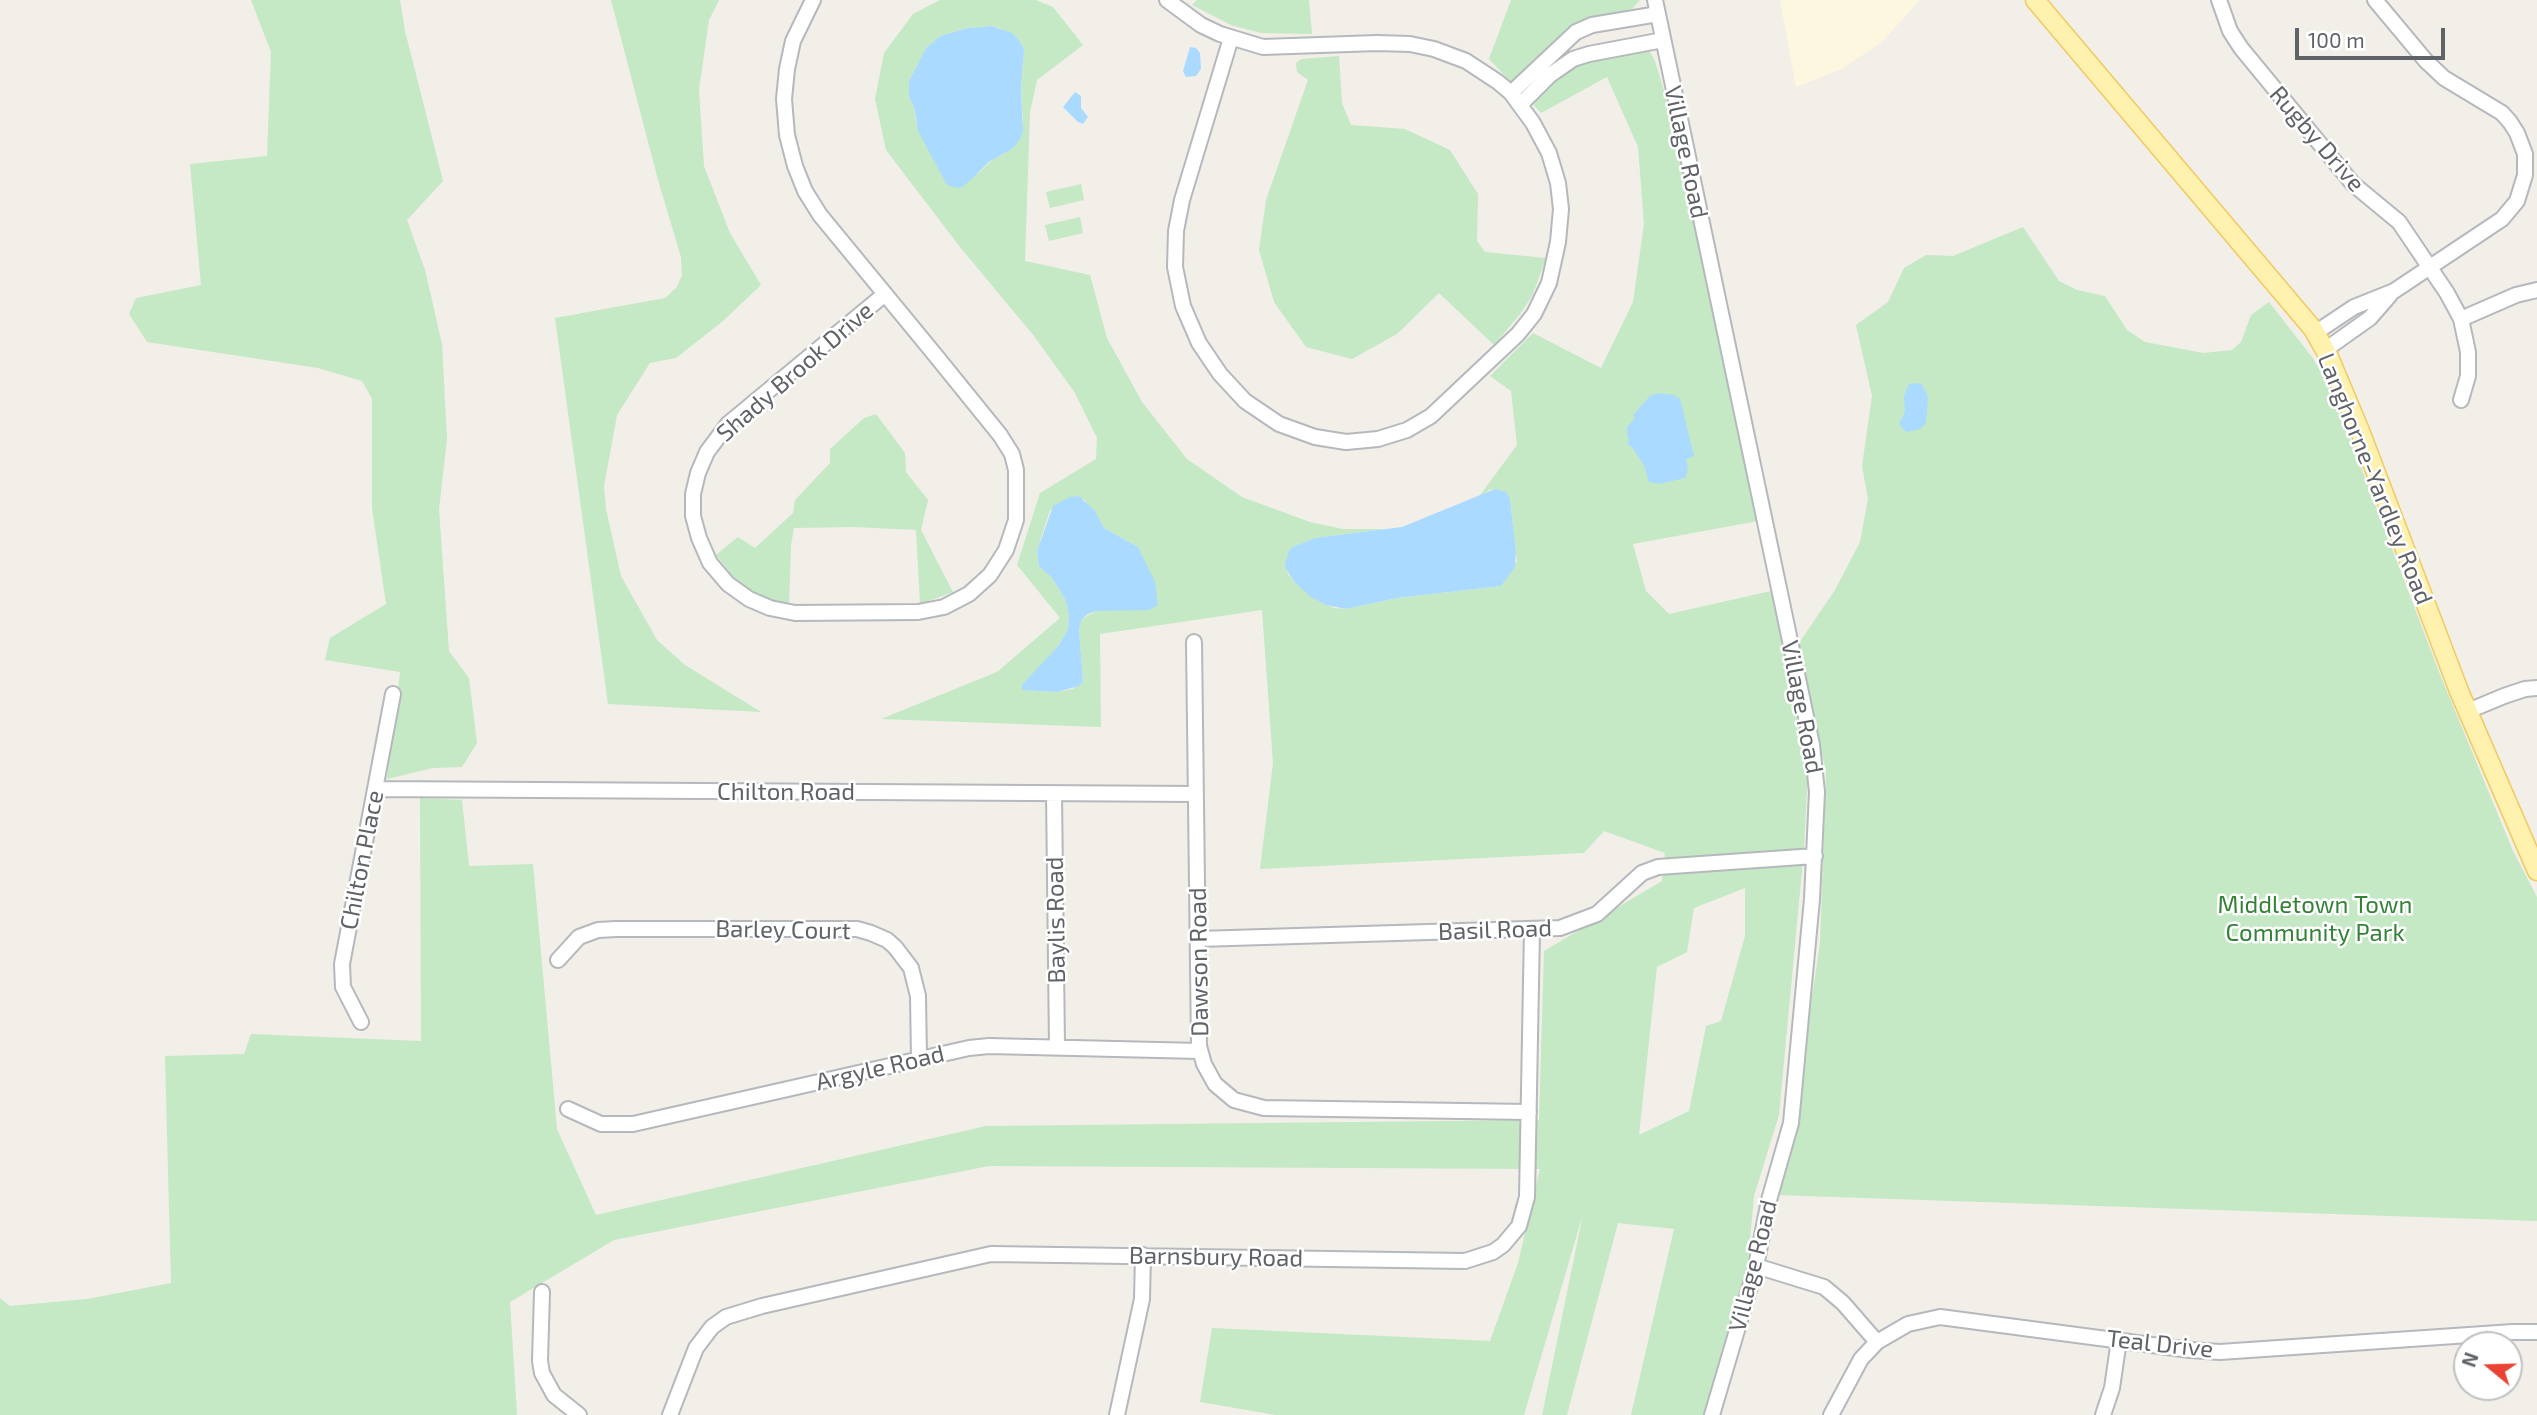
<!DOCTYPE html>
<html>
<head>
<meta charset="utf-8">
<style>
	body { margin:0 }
	#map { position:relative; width:2537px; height:1415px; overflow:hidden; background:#f1efe8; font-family:"Exo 2",sans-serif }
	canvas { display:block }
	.north { position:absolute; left:2453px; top:1331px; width:70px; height:70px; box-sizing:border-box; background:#fff; border:2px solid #bfc1c3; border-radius:50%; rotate:289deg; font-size:19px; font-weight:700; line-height:28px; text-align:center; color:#5f6368 }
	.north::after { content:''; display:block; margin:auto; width:24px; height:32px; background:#ea4335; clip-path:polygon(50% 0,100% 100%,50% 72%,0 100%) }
	.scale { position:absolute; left:2295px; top:28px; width:150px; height:32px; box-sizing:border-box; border:4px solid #5f6368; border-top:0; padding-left:9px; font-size:21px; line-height:24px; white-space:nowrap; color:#5f6368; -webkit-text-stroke:5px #fff; paint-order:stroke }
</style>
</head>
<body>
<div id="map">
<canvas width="2537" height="1415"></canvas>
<div class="north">N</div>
<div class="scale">100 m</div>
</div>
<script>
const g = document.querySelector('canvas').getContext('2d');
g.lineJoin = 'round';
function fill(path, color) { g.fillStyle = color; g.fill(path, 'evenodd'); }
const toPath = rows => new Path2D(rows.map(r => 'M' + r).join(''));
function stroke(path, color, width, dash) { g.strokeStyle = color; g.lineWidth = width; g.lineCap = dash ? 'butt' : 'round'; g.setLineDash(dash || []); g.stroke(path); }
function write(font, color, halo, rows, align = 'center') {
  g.font = font + ' "Exo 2",sans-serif'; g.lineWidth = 5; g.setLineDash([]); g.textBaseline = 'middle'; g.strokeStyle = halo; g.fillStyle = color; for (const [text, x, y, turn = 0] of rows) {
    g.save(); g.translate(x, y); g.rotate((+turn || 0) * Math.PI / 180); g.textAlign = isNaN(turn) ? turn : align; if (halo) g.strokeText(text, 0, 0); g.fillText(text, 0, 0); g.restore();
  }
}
fill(toPath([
	[1780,0,1920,0,1881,43,1841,69,1796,87]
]), '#fef7e0');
fill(toPath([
	[251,0,400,0,405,31,443,181,407,220,425,270,442,344,447,439,439,509,449,651,469,678,477,743,462,767,433,768,387,779,400,672,325,660,330,638,386,604,372,508,372,399,362,381,318,368,147,342,129,314,136,298,201,285,190,164,267,156,271,52],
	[611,0,719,0,709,20,699,90,704,166,730,233,761,285,723,321,676,358,650,363,617,415,604,486,606,509,621,576,657,640,685,665,761,712,608,704,555,318,665,298,677,287,682,275,681,257,658,180],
	[940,0,1036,0,1053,7,1083,45,1037,80,1030,112,1025,261,1090,275,1107,338,1142,402,1187,459,1242,497,1310,522,1343,529,1387,529,1315,538,1292,547,1289,551,1285,563,1288,574,1295,583,1320,602,1334,608,1346,609,1397,598,1501,586,1506,579,1517,561,1510,499,1495,489,1489,490,1478,498,1517,445,1511,391,1490,376,1533,333,1601,368,1633,302,1644,224,1638,147,1607,77,1541,113,1531,102,1554,79,1580,62,1642,48,1650,52,1655,61,1676,130,1758,521,1633,544,1646,591,1669,614,1771,591,1808,773,1804,849,1779,1115,1754,1196,1748,1261,1704,1415,1631,1415,1674,1229,1618,1223,1567,1415,1542,1415,1583,1214,1524,1415,1276,1415,1200,1402,1212,1328,1490,1341,1518,1263,1540,1169,989,1166,614,1240,510,1302,517,1415,0,1415,0,1298,10,1306,87,1299,171,1283,165,1056,244,1054,251,1034,421,1041,420,798,462,800,469,866,533,864,557,1129,596,1215,986,1126,1539,1120,1544,951,1662,881,1665,853,1604,831,1584,853,1260,869,1273,763,1262,610,1100,634,1101,727,881,719,997,672,1060,618,1017,565,1040,493,1096,459,1097,438,1075,393,1034,336,960,247,886,150,875,99,884,53,913,14],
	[992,26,1002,29,1018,39,1024,49,1021,88,1023,121,1004,154,995,158,977,174,944,176,916,123,914,107,909,97,909,81,926,48,940,36,968,28],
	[1084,499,1104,528,1138,547,1096,611,1082,619,1079,629,1083,681,1073,689,1057,692,1022,690,1059,645,1068,629,1069,614,1065,599,1052,578,1039,566,1037,551,1050,510],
	[1745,888,1745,936,1721,1021,1706,1026,1689,1111,1639,1135,1657,967,1687,952,1694,908],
	[1197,0,1309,0,1312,34,1261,33,1231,25,1192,5],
	[1511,0,1640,0,1632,9,1590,18,1567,28,1549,48,1515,81,1511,82,1489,59],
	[1339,56,1342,103,1351,125,1405,129,1450,150,1478,194,1477,241,1485,252,1546,258,1533,294,1521,313,1494,345,1439,293,1397,334,1352,359,1306,347,1274,302,1259,250,1266,200,1308,80,1297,72,1296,63,1301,59],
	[1081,184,1084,200,1050,208,1046,192],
	[1080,217,1083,233,1049,241,1045,225],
	[2023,227,2059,281,2077,290,2105,296,2127,330,2145,342,2203,353,2232,350,2241,342,2251,315,2269,302,2312,357,2330,386,2439,672,2513,851,2537,897,2537,1221,1777,1195,1799,1119,1807,1032,1820,943,1826,773,1799,643,1835,590,1860,542,1868,499,1862,466,1872,396,1856,325,1888,302,1904,268,1926,255,1953,256],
	[876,414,905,453,906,472,928,500,921,530,953,592,920,604,916,530,854,527,794,528,791,545,789,603,764,598,737,581,716,555,738,537,755,548,793,513,795,500,830,463,830,449,864,418]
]), '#c5e8c5');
fill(toPath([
	[992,26,1012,33,1018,39,1024,49,1021,88,1023,132,1019,141,1013,148,989,162,965,185,959,188,953,187,947,185,918,131,914,107,909,97,909,81,926,48,940,36,968,28],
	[1190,47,1196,48,1200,53,1201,69,1196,76,1186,77,1183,71],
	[1075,92,1081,96,1081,108,1088,117,1083,124,1078,122,1063,107],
	[1921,383,1928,397,1926,423,1920,429,1906,432,1899,424,1905,412,1904,396,1909,384],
	[1658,393,1674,395,1680,399,1694,456,1686,459,1688,470,1685,478,1659,484,1649,482,1644,465,1632,447,1627,444,1629,441,1627,436,1627,427,1635,418,1633,415,1650,396],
	[1495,489,1506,492,1510,499,1516,552,1515,567,1501,586,1397,598,1346,609,1326,605,1311,597,1295,583,1286,569,1285,563,1289,551,1292,547,1315,538,1402,527],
	[1079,496,1095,511,1104,528,1138,547,1155,582,1158,605,1149,610,1096,611,1088,614,1082,619,1079,629,1083,681,1079,686,1057,692,1022,690,1022,685,1059,645,1068,629,1069,614,1065,599,1052,578,1039,566,1037,551,1053,506,1070,497]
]), '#aadaff');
const minor = toPath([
	[813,0,793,41,787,69,784,99,787,135,795,166,805,191,820,215,885,294,936,356,1000,435,1012,454,1016,470,1016,520,1006,550,990,575,969,594,944,607,918,612,795,613,770,608,749,599,728,584,710,563,699,538,693,516,693,494,698,473,707,452,728,424,885,294],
	[1167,0,1201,25,1220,34,1263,47,1377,43,1410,44,1434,49,1466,61,1498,82,1511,93,1533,123,1549,153,1558,183,1561,209,1558,242,1549,283,1534,314,1518,334,1431,416,1407,430,1378,439,1346,442,1315,437,1279,424,1245,401,1220,374,1199,343,1183,306,1175,267,1176,231,1182,200,1231,38],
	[1655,0,1812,745,1817,792,1812,899,1791,1123,1769,1200,1756,1266,1712,1415],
	[2219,0,2230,31,2241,48,2353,184,2399,222,2447,293,2461,319,2468,352,2468,376,2461,400],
	[1511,93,1576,32,1592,25,1658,14],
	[1520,105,1550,75,1573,59,1589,54,1663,40],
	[2461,319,2516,295,2537,290],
	[2315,333,2354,307,2394,291,2502,219,2517,201,2525,175,2525,154,2517,133,2510,122,2502,113,2444,78,2426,61,2375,0],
	[2325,350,2370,318,2390,295],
	[1194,642,1199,1046,1204,1064,1215,1084,1234,1100,1264,1108,1529,1112],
	[2468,711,2504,696,2525,689,2537,688],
	[375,789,1196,794],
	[1054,793,1057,1047],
	[1198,939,1560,928,1597,914,1642,873,1658,867,1815,856],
	[558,960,579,937,598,930,616,929,857,929,871,933,887,940,895,947,911,968,918,996,919,1059],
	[361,1022,343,987,342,964,393,694],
	[568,1109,601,1124,633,1124,969,1048,989,1046,1200,1051],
	[1756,1266,1824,1287,1843,1303,1877,1342],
	[542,1292,540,1361,542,1373,554,1395,579,1415],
	[670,1415,696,1348,712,1327,726,1317,762,1306,991,1254,1465,1261,1493,1252,1503,1245,1519,1226,1527,1197,1532,930],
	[1117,1415,1142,1299,1143,1255],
	[1831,1415,1861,1359,1877,1342,1908,1324,1940,1317,2190,1350,2220,1352,2513,1332,2537,1332],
	[2103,1415,2112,1388,2119,1340]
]);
const major = toPath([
	[2035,0,2313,329,2329,357,2360,431,2459,691,2537,871]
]);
stroke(minor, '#b5b8bc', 18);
stroke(major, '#f2c960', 21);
stroke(minor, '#fff', 14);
stroke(major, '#fff2af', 18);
write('24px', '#5f6368', '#fff', [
	["Rugby Drive",2317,139,49],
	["Village Road",1686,152,78],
	["Shady Brook Drive",795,372,-41],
	["Langhorne-Yardley Road",2375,479,68],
	["Village Road",1802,707,79],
	["Chilton Road",786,792],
	["Chilton Place",362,860,-79],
	["Baylis Road",1056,920,-91],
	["Barley Court",783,930,1],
	["Basil Road",1495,930,-2],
	["Dawson Road",1199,962,-91],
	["Argyle Road",880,1068,-13],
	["Barnsbury Road",1216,1257,1],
	["Village Road",1753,1266,-76],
	["Teal Drive",2160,1344,6]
]);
write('24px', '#348238', '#fff', [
	["Middletown Town",2315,905],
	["Community Park",2315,933]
]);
</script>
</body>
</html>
